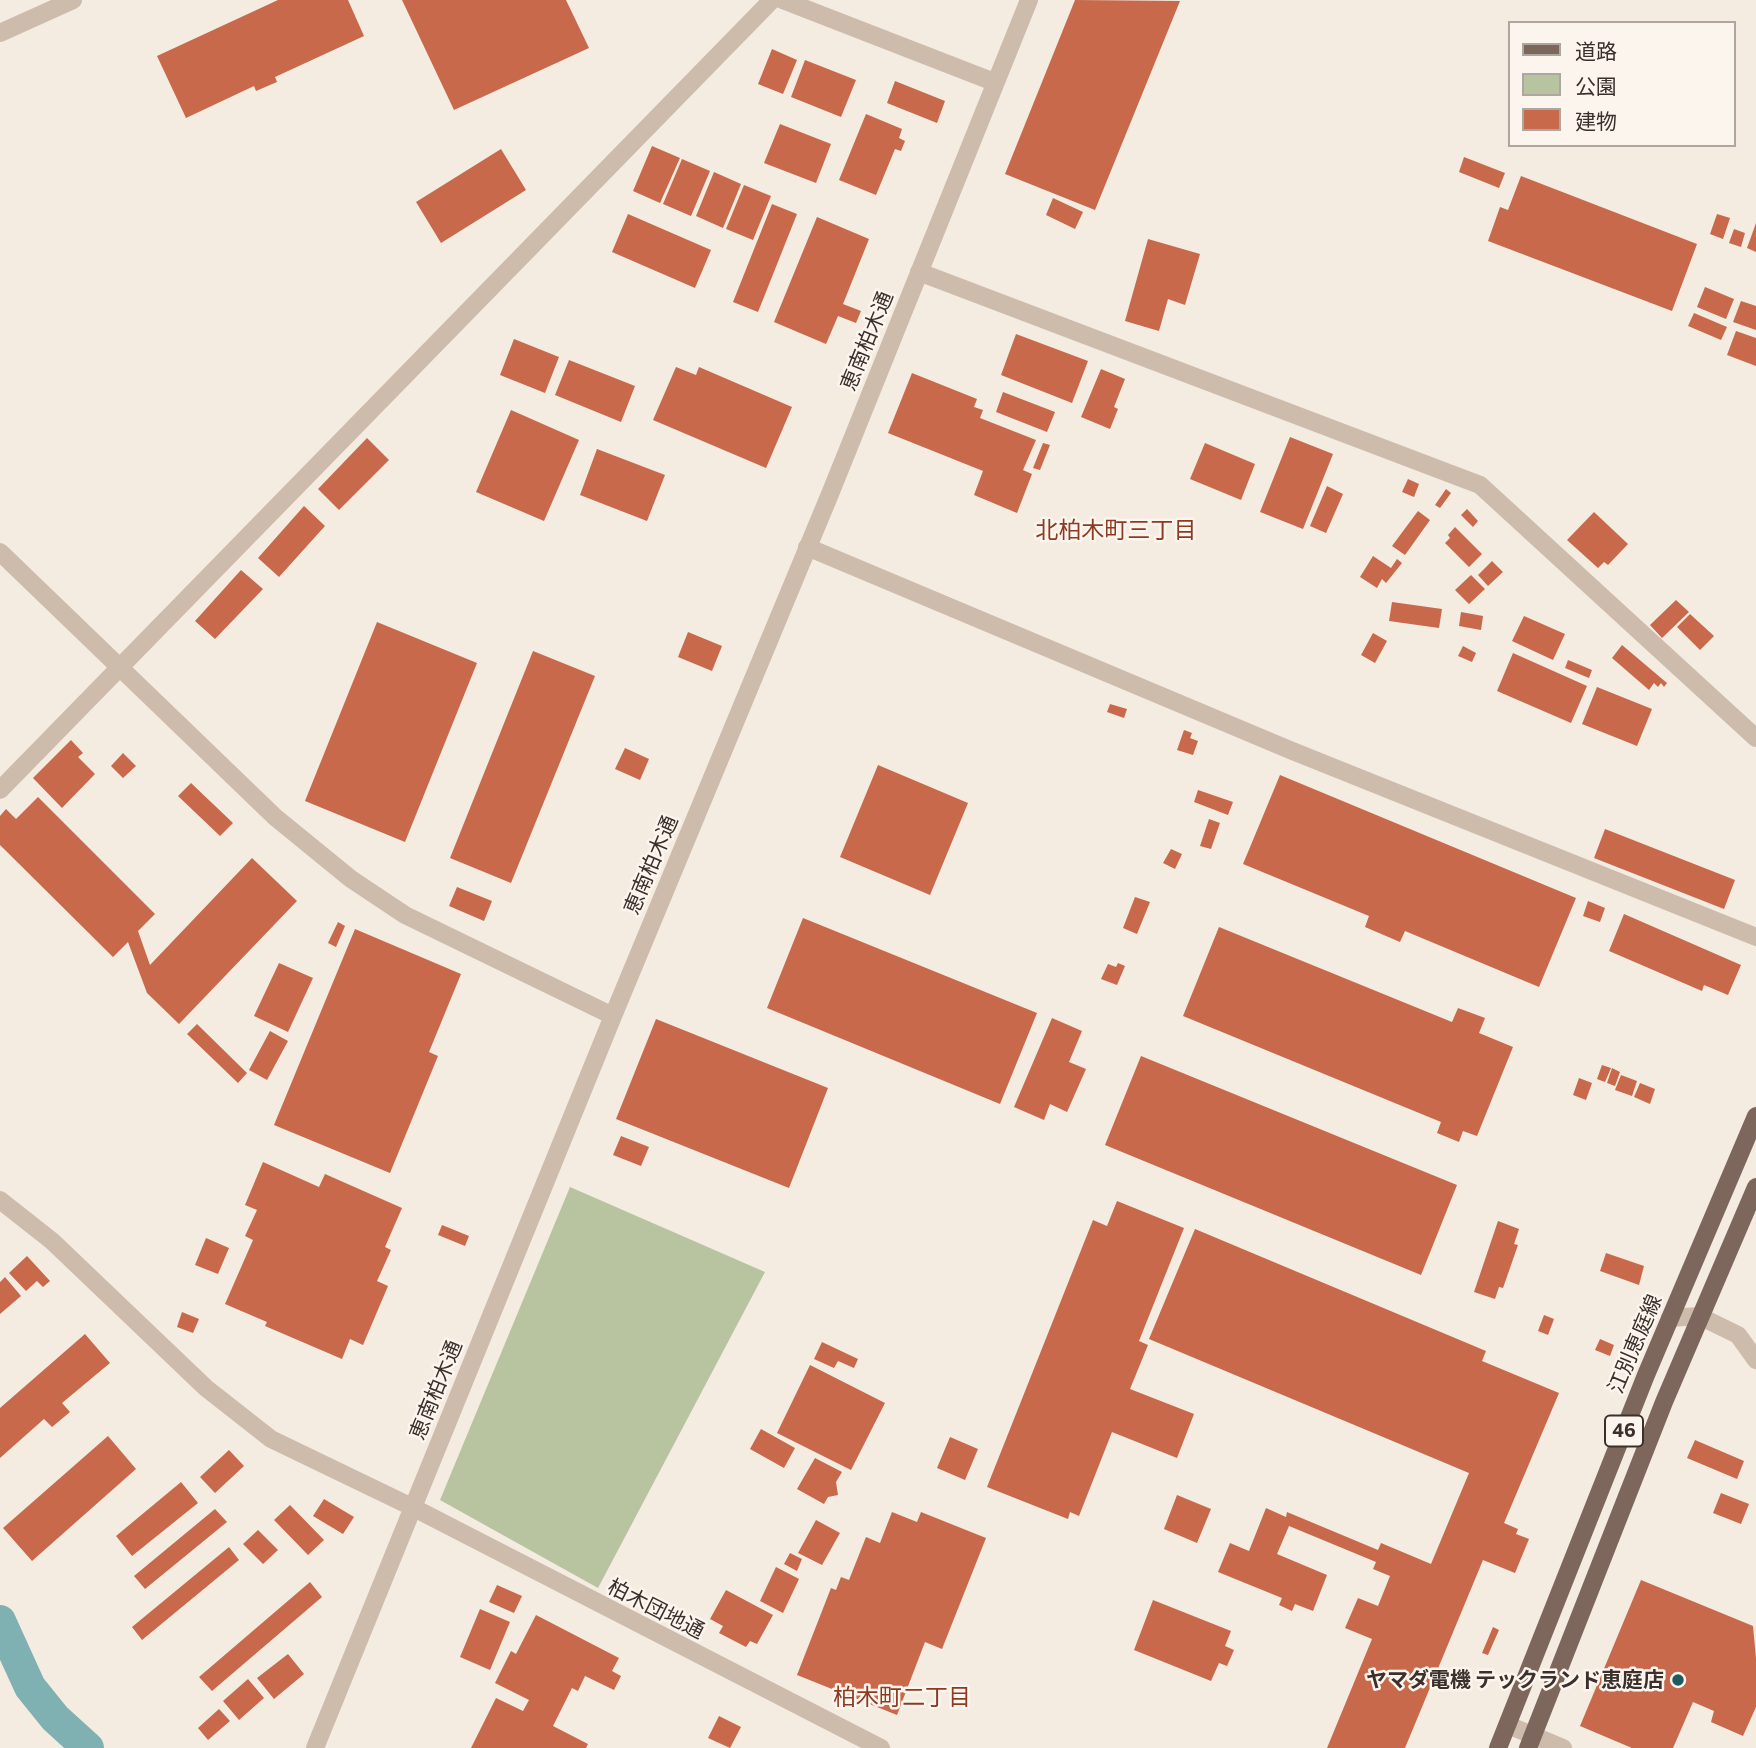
<!DOCTYPE html>
<html>
<head>
<meta charset="utf-8">
<style>
	body { margin:0 }
	#map { position:relative; width:1756px; height:1748px; overflow:hidden; background:#f4ebe1; font-family:Commissioner,"Noto Sans JP",sans-serif }
	canvas { display:block }
	.legend { position:absolute; left:1508px; top:21px; width:228px; height:126px; box-sizing:border-box; background:#fbf5ee; border:2px solid #aea6a0; margin:0; padding:9px 12px; list-style:none; font-size:21px; color:#3b302b }
	.legend li { display:flex; align-items:center; gap:14px; height:35px }
	.legend b { width:35px; border:2px solid #aea6a0 }
</style>
</head>
<body>
<div id="map">
<canvas width="1756" height="1748"></canvas>
<ul class="legend">
<li><b style="height:9px;background:#7d675c"></b>道路</li>
<li><b style="height:19px;background:#b8c4a0"></b>公園</li>
<li><b style="height:19px;background:#c8694b"></b>建物</li>
</ul>
</div>
<script>
const g = document.querySelector('canvas').getContext('2d');
g.lineJoin = 'round';
function fill(path, color) { g.fillStyle = color; g.fill(path, 'evenodd'); }
const toPath = rows => new Path2D(rows.map(r => 'M' + r).join(''));
function stroke(path, color, width, dash) { g.strokeStyle = color; g.lineWidth = width; g.lineCap = dash ? 'butt' : 'round'; g.setLineDash(dash || []); g.stroke(path); }
function write(font, color, halo, rows, align = 'center') {
  g.font = font + ' Commissioner,"Noto Sans JP",sans-serif'; g.lineWidth = 5; g.setLineDash([]); g.textBaseline = 'middle'; g.strokeStyle = halo; g.fillStyle = color; for (const [text, x, y, turn = 0] of rows) {
    g.save(); g.translate(x, y); g.rotate((+turn || 0) * Math.PI / 180); g.textAlign = isNaN(turn) ? turn : align; if (halo) g.strokeText(text, 0, 0); g.fillText(text, 0, 0); g.restore();
  }
}
fill(toPath([
	[570,1187,765,1272,598,1588,440,1500]
]), '#b8c4a0');
stroke(toPath([
	[0,1621,30,1687,55,1718,88,1748]
]), '#7fb0b2', 32);
fill(toPath([
	[278,0,348,0,364,36,275,77,277,82,256,91,254,86,186,118,157,56],
	[402,0,566,0,589,48,454,110],
	[1075,0,1180,1,1095,210,1005,174],
	[772,49,797,60,783,94,758,84],
	[805,60,856,80,841,117,791,97],
	[895,81,945,101,937,123,887,103],
	[866,114,902,129,899,138,905,141,901,151,895,149,876,195,839,180],
	[780,124,831,144,816,183,764,163],
	[652,146,680,158,660,203,633,191],
	[501,149,526,190,441,243,416,202],
	[1464,157,1505,173,1499,188,1459,172],
	[682,159,710,171,691,216,663,204],
	[714,172,741,184,723,228,696,216],
	[1521,176,1697,244,1672,311,1488,241,1500,207,1508,210],
	[744,185,771,196,753,240,726,229],
	[1053,198,1083,212,1075,229,1046,215],
	[772,204,797,214,758,312,733,302],
	[628,214,711,250,695,288,612,252],
	[1717,214,1730,218,1723,239,1710,234],
	[817,217,869,239,843,304,861,311,856,323,838,316,826,344,774,322],
	[1756,223,1756,252,1747,248],
	[1734,229,1745,233,1741,247,1729,243],
	[1148,239,1200,254,1185,305,1168,299,1159,331,1125,321],
	[1705,287,1734,299,1726,319,1697,307],
	[1741,301,1756,306,1756,330,1733,322],
	[1694,313,1727,327,1721,340,1688,326],
	[1736,331,1756,338,1756,366,1727,355],
	[1016,334,1088,361,1072,403,1001,375],
	[514,339,559,357,545,393,500,375],
	[569,360,635,386,621,422,555,395],
	[676,367,696,375,699,367,792,407,766,468,653,420],
	[1101,369,1125,379,1114,407,1118,409,1110,429,1081,417],
	[912,373,977,399,974,407,983,410,980,418,1036,440,1023,470,1032,474,1017,513,974,495,983,471,888,433],
	[1003,392,1055,412,1047,432,996,412],
	[511,410,579,440,544,521,476,492],
	[1290,437,1333,454,1303,529,1260,512],
	[367,438,389,460,339,510,318,489],
	[1043,443,1050,445,1040,470,1033,468],
	[1205,443,1255,464,1241,500,1190,479],
	[597,449,665,475,647,521,580,495],
	[1408,479,1419,484,1414,497,1402,492],
	[1327,486,1343,494,1326,533,1310,526],
	[1446,489,1451,493,1440,508,1435,505],
	[304,506,325,526,279,577,258,558],
	[1467,509,1478,521,1473,527,1461,515],
	[1418,511,1430,520,1405,555,1392,546],
	[1594,512,1628,544,1608,565,1604,562,1598,568,1567,540],
	[1455,527,1482,554,1469,567,1445,543,1450,538,1448,535],
	[1373,556,1391,568,1397,559,1402,563,1386,583,1382,579,1377,588,1360,577],
	[1492,561,1503,572,1488,586,1478,575],
	[241,570,263,589,215,639,195,621],
	[1471,575,1485,589,1469,604,1455,590],
	[1676,600,1689,612,1662,638,1650,625],
	[1392,602,1442,609,1439,628,1389,621],
	[1461,612,1483,616,1481,630,1459,626],
	[1690,614,1714,636,1700,650,1677,627],
	[1524,616,1565,634,1553,660,1512,641],
	[377,622,477,663,405,842,305,801],
	[688,632,722,646,712,671,678,657],
	[1373,633,1387,641,1375,663,1361,655],
	[1622,645,1667,683,1664,687,1661,683,1658,687,1654,683,1649,690,1612,658],
	[1463,646,1476,653,1472,662,1458,656],
	[533,651,595,676,511,883,450,858],
	[1513,653,1587,686,1571,723,1497,691],
	[1568,660,1592,670,1589,678,1565,668],
	[1597,687,1652,709,1637,746,1582,724],
	[1110,704,1127,709,1124,718,1107,712],
	[1184,730,1192,733,1190,738,1198,741,1193,755,1177,750],
	[71,740,83,753,78,757,95,774,62,808,33,778],
	[625,748,649,759,640,780,615,769],
	[123,753,136,766,123,778,111,766],
	[878,765,968,803,930,895,840,857],
	[1280,775,1576,898,1539,987,1405,931,1400,942,1365,927,1369,916,1243,864],
	[191,783,233,823,220,836,178,796],
	[1198,790,1233,802,1228,815,1194,802],
	[38,797,155,914,138,931,150,965,252,858,297,901,179,1024,147,993,128,942,113,957,0,845,0,816,6,809,16,819],
	[1209,819,1220,823,1211,849,1200,846],
	[1605,829,1735,880,1724,909,1594,858],
	[1171,849,1182,854,1175,869,1163,863],
	[457,887,492,901,484,921,449,906],
	[1135,897,1150,902,1137,934,1123,928],
	[1588,901,1605,908,1600,922,1583,916],
	[1624,914,1741,965,1728,995,1704,985,1702,991,1609,951],
	[803,918,1037,1013,1000,1104,767,1008],
	[338,922,345,926,336,947,328,943],
	[1219,927,1452,1022,1458,1008,1485,1018,1479,1033,1513,1047,1477,1136,1463,1131,1459,1142,1437,1133,1441,1122,1183,1016],
	[355,929,461,974,429,1052,438,1056,390,1173,274,1125],
	[279,963,313,978,288,1032,254,1016],
	[1118,963,1125,966,1117,985,1101,979,1108,964,1116,967],
	[1052,1018,1082,1031,1069,1062,1086,1069,1067,1112,1050,1104,1044,1120,1014,1107],
	[656,1019,828,1088,789,1188,616,1119],
	[197,1024,247,1073,238,1083,187,1034],
	[270,1031,288,1041,267,1080,249,1070],
	[1141,1056,1457,1185,1421,1275,1105,1145],
	[1602,1065,1611,1068,1605,1082,1597,1079],
	[1612,1068,1620,1072,1615,1086,1607,1083],
	[1621,1075,1637,1081,1632,1096,1615,1090],
	[1579,1078,1592,1083,1586,1100,1573,1095],
	[1640,1083,1655,1089,1650,1104,1634,1097],
	[621,1136,649,1147,641,1166,613,1155],
	[263,1162,319,1187,325,1174,402,1208,385,1247,391,1250,377,1281,388,1286,363,1345,350,1339,342,1359,265,1326,267,1322,225,1304,253,1240,245,1236,257,1210,245,1205],
	[1117,1201,1184,1228,1139,1341,1148,1345,1130,1389,1194,1414,1177,1458,1112,1432,1079,1516,1070,1512,1068,1519,987,1487,1093,1220,1107,1226],
	[1498,1221,1519,1229,1514,1244,1518,1245,1503,1288,1499,1287,1495,1299,1474,1292],
	[442,1225,469,1236,465,1246,438,1235],
	[1195,1229,1486,1351,1482,1361,1559,1393,1504,1523,1518,1529,1516,1534,1529,1539,1515,1573,1483,1560,1405,1748,1327,1748,1372,1639,1345,1628,1358,1598,1378,1606,1390,1576,1373,1569,1376,1562,1289,1526,1277,1554,1327,1575,1313,1611,1295,1604,1292,1611,1279,1605,1282,1598,1218,1572,1230,1543,1249,1551,1266,1508,1286,1517,1287,1512,1378,1550,1381,1543,1431,1564,1469,1473,1149,1339],
	[206,1238,229,1248,218,1274,195,1265],
	[1606,1253,1644,1266,1639,1285,1600,1271],
	[27,1256,50,1281,43,1287,37,1281,26,1291,9,1273],
	[5,1277,21,1296,0,1314,0,1282],
	[182,1312,199,1319,193,1333,177,1327],
	[1544,1315,1554,1319,1548,1335,1538,1331],
	[85,1334,110,1363,62,1403,70,1412,52,1427,44,1419,0,1458,0,1408],
	[1600,1339,1614,1345,1610,1356,1595,1350],
	[822,1342,858,1359,854,1368,838,1361,834,1368,814,1359],
	[810,1365,885,1403,851,1470,777,1433],
	[761,1429,795,1448,784,1468,750,1449],
	[108,1436,136,1469,32,1561,3,1528],
	[950,1437,978,1449,965,1480,937,1468],
	[1695,1440,1744,1461,1737,1479,1687,1458],
	[229,1450,244,1466,215,1493,200,1477],
	[815,1458,842,1472,836,1482,838,1495,828,1497,824,1504,797,1489],
	[181,1482,198,1503,132,1556,116,1536],
	[1721,1493,1749,1504,1741,1524,1713,1513],
	[1177,1495,1211,1509,1197,1543,1164,1529],
	[324,1499,354,1517,343,1534,313,1516],
	[290,1505,324,1540,308,1555,274,1520],
	[215,1509,227,1522,145,1589,134,1576],
	[892,1512,917,1522,921,1512,986,1538,942,1649,925,1642,897,1715,797,1675,831,1588,836,1590,841,1577,849,1580,866,1537,880,1543],
	[816,1520,840,1533,822,1565,798,1553],
	[258,1530,278,1550,263,1564,243,1544],
	[229,1547,239,1560,142,1640,132,1627],
	[790,1553,802,1559,797,1571,784,1564],
	[776,1567,799,1579,783,1613,760,1601],
	[1641,1580,1753,1626,1756,1658,1756,1707,1743,1736,1711,1722,1714,1711,1693,1702,1673,1748,1632,1748,1580,1726],
	[310,1582,322,1597,212,1691,199,1677],
	[497,1585,522,1596,514,1613,489,1602],
	[726,1590,773,1615,757,1644,750,1641,746,1647,719,1633,723,1626,710,1619],
	[1153,1600,1231,1631,1225,1646,1234,1650,1227,1666,1219,1663,1211,1681,1134,1650],
	[480,1609,510,1622,490,1670,460,1657],
	[536,1615,619,1658,612,1671,621,1676,614,1690,585,1676,578,1691,572,1688,553,1726,588,1744,586,1748,471,1748,496,1698,523,1711,529,1700,495,1683,511,1651,516,1654],
	[1493,1627,1499,1630,1488,1655,1482,1653],
	[288,1654,304,1674,274,1699,257,1678],
	[248,1679,264,1698,239,1720,223,1701],
	[219,1709,230,1721,208,1740,198,1728],
	[719,1716,741,1727,730,1748,708,1738]
]), '#c8694b');
stroke(toPath([
	[783,0,994,82],
	[0,33,73,0],
	[919,272,1480,485,1756,738],
	[807,547,1290,750,1756,937],
	[0,552,275,817,351,879,405,915,613,1016],
	[0,790,772,0],
	[0,1200,52,1241,206,1388,271,1439,412,1507,881,1748],
	[1670,1318,1699,1316,1738,1335,1756,1360],
	[1508,1725,1563,1748],
	[315,1748,613,1016,830,494,1029,0]
]), '#cdbbac', 18);
stroke(toPath([
	[1498,1748,1646,1375,1756,1116],
	[1528,1748,1664,1402,1756,1187]
]), '#7d675c', 18);
for (const [x, y, r, color] of [
	[1678,1680,7,"#1f5a5e"]
]) { const dot = new Path2D(); dot.arc(x, y, r, 0, 2 * Math.PI); g.fillStyle = color; g.fill(dot); stroke(dot, '#fbf5ee', 2.5); }
for (const [x, y, w] of [
	[1624,1431,38]
]) { const box = new Path2D(); box.roundRect(x - w / 2, y - 15.5, w, 31, 5); g.fillStyle = '#fbf5ee'; g.fill(box); stroke(box, '#3b302b', 2); }
write('bold 19px', '#3b302b', null, [
	["46",1624,1431]
]);
write('21px', '#3b302b', '#fbf5ee', [
	["恵南柏木通",867,341,-68],
	["恵南柏木通",651,865,-67],
	["江別恵庭線",1635,1344,-67],
	["恵南柏木通",436,1390,-68],
	["柏木団地通",656,1609,27]
]);
write('bold 21px', '#3b302b', '#fbf5ee', [
	["ヤマダ電機 テックランド恵庭店",1664,1680]
], 'right');
write('23px', '#8c3b22', '#fbf5ee', [
	["北柏木町三丁目",1116,530],
	["柏木町二丁目",902,1697]
]);
</script>
</body>
</html>
